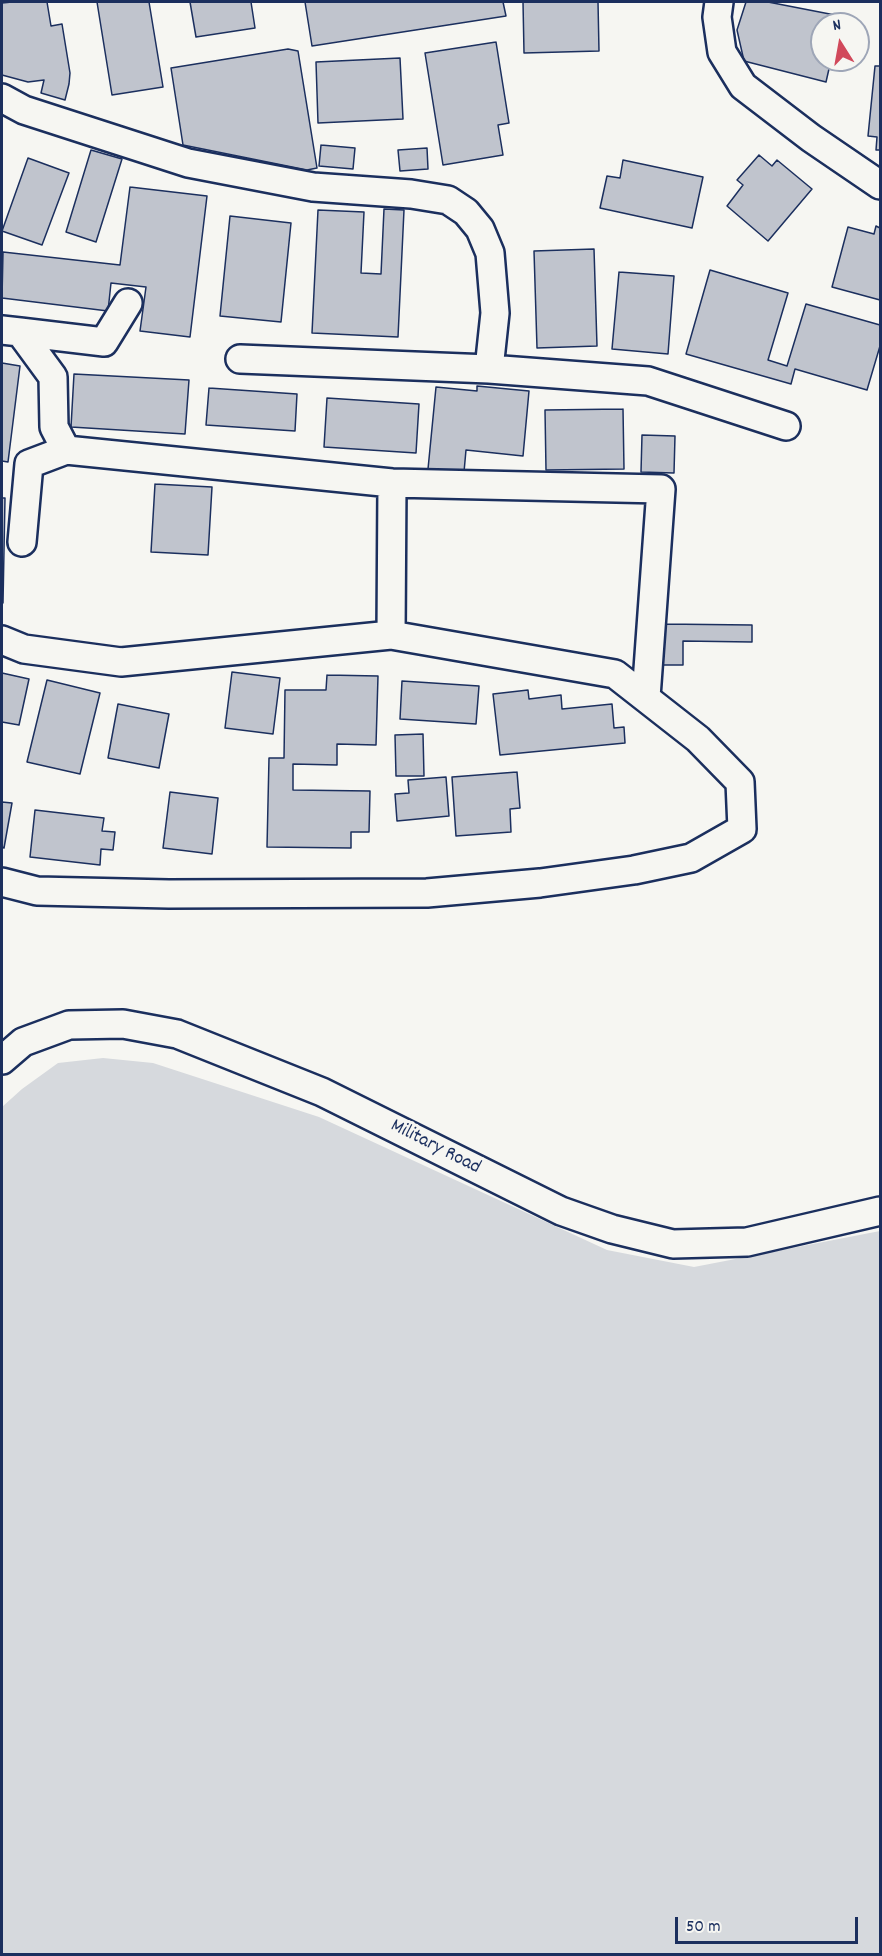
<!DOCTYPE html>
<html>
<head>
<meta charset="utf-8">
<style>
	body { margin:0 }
	#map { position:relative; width:882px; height:1956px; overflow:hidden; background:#f6f6f2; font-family:Dekko,sans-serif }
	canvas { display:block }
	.frame { position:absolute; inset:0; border:3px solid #1b2f5e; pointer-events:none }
	.north { position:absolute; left:810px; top:12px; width:60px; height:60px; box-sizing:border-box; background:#f6f6f2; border:2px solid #9ea6b7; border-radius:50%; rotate:349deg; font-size:16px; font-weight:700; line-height:24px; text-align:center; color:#1b2f5e }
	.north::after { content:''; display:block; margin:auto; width:21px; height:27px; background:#d1495b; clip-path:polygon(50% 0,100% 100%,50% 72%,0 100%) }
	.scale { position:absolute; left:675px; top:1917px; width:183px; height:27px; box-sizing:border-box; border:3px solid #1b2f5e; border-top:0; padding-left:8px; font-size:18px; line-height:21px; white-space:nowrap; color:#1b2f5e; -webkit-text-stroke:4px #f6f6f2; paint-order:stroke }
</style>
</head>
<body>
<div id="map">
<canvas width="882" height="1956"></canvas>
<div class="frame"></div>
<div class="north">N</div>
<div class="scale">50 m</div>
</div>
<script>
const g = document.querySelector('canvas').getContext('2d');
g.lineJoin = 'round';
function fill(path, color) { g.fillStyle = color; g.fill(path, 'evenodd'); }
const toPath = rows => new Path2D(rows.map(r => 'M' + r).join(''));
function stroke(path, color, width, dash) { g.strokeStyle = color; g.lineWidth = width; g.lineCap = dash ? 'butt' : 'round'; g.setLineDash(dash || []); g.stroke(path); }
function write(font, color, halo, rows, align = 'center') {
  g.font = font + ' Dekko,sans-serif'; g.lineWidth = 6; g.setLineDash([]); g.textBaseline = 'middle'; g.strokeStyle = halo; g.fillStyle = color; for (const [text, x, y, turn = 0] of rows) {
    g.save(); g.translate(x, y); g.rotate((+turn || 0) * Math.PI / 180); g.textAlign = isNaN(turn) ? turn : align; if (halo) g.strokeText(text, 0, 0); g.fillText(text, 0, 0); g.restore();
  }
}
fill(toPath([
	[103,1058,153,1063,319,1117,607,1250,694,1267,880,1231,880,1954,2,1954,2,1107,22,1089,58,1063]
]), '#d6d9dd');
const building = toPath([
	[12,2,47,2,51,26,62,24,70,73,69,84,65,100,41,93,44,80,28,82,2,75,2,3,12,2],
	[97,2,149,2,163,87,112,95,97,2],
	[190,2,251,2,255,28,196,37,190,2],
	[305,2,503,2,506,16,312,46,305,2],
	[523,2,598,2,599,51,524,53,523,2],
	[746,2,768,2,840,16,838,24,822,24,822,60,831,60,826,82,744,61,737,30,746,2],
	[496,42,509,123,498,125,503,155,443,165,425,53,496,42],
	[288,49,298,51,317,168,307,170,183,145,171,68,288,49],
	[400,58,403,119,318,123,316,62,400,58],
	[875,66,880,66,880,150,876,150,877,137,868,136,875,66],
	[321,145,355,148,353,169,319,166,321,145],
	[427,148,428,169,400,171,398,150,427,148],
	[91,150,122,159,96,242,66,232,91,150],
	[759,155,772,166,777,160,812,189,768,241,727,206,743,185,737,180,759,155],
	[28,158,69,173,42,245,2,231,28,158],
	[623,160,703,177,692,228,600,208,607,176,620,178,623,160],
	[130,187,207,196,190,337,140,331,146,287,111,283,108,311,2,298,3,252,120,265,130,187],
	[384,209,404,210,398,337,312,333,318,210,364,212,361,273,381,274,384,209],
	[230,216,291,223,281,322,220,316,230,216],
	[876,226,880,228,880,300,832,287,848,227,874,234,876,226],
	[594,249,597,346,537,348,534,251,594,249],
	[710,270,788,293,768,360,787,366,806,304,880,325,880,346,867,390,795,369,791,384,686,354,710,270],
	[619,272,674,276,668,354,612,349,619,272],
	[2,363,20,366,8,462,2,461,2,363],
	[74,374,189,380,185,434,71,427,74,374],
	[477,386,529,391,523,456,466,450,464,472,428,469,436,387,477,391,477,386],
	[209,388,297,394,295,431,206,425,209,388],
	[327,398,419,404,416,453,324,447,327,398],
	[623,409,624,469,546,470,545,410,623,409],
	[642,435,675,436,674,473,641,472,642,435],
	[155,484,212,487,208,555,151,552,155,484],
	[2,498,5,498,3,603,2,603,2,498],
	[662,624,752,625,752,642,683,641,683,665,661,665,662,624],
	[232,672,280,678,273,734,225,728,232,672],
	[2,673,29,679,19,725,2,722,2,673],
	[327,675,378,676,376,745,337,744,337,765,293,764,293,790,370,791,369,832,351,832,351,848,267,847,269,758,284,758,285,690,326,690,327,675],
	[47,680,100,693,80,774,27,762,47,680],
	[402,681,479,686,476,724,400,719,402,681],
	[528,690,529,699,561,695,562,709,612,704,614,728,624,727,625,743,500,755,493,694,528,690],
	[118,704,169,714,159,768,108,758,118,704],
	[423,734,424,776,396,776,395,735,423,734],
	[517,772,520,808,510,809,511,832,456,836,452,777,517,772],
	[446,777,449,816,397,821,395,794,409,793,408,780,446,777],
	[170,792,218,798,212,854,163,848,170,792],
	[2,802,12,803,4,848,2,847,2,802],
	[35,810,104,818,102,831,115,832,113,850,101,849,100,865,30,857,35,810]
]);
fill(building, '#c0c4cd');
stroke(building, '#1b2f5e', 1.5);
const minor = toPath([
	[719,2,717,17,722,52,743,86,811,138,880,185],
	[2,98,24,110,188,163,313,187,411,194,448,200,466,212,480,229,490,253,495,313,489,369,648,381,786,426],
	[2,330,20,332,53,377,54,427,66,450,392,483,661,489,646,697],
	[20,332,104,342,128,303],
	[240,359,489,369],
	[22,542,29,464,66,450],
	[391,635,392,483],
	[2,640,24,649,121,662,391,635,615,674,698,739,740,782,742,829,691,858,634,870,540,883,427,893,169,894,37,891,2,882],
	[2,1060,23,1042,69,1025,123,1024,177,1034,322,1092,561,1211,612,1229,673,1244,747,1242,880,1211]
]);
stroke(minor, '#1b2f5e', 32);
stroke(minor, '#f6f6f2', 27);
write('20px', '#1b2f5e', '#f6f6f2', [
	["Military Road",435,1148,27]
]);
</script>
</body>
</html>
